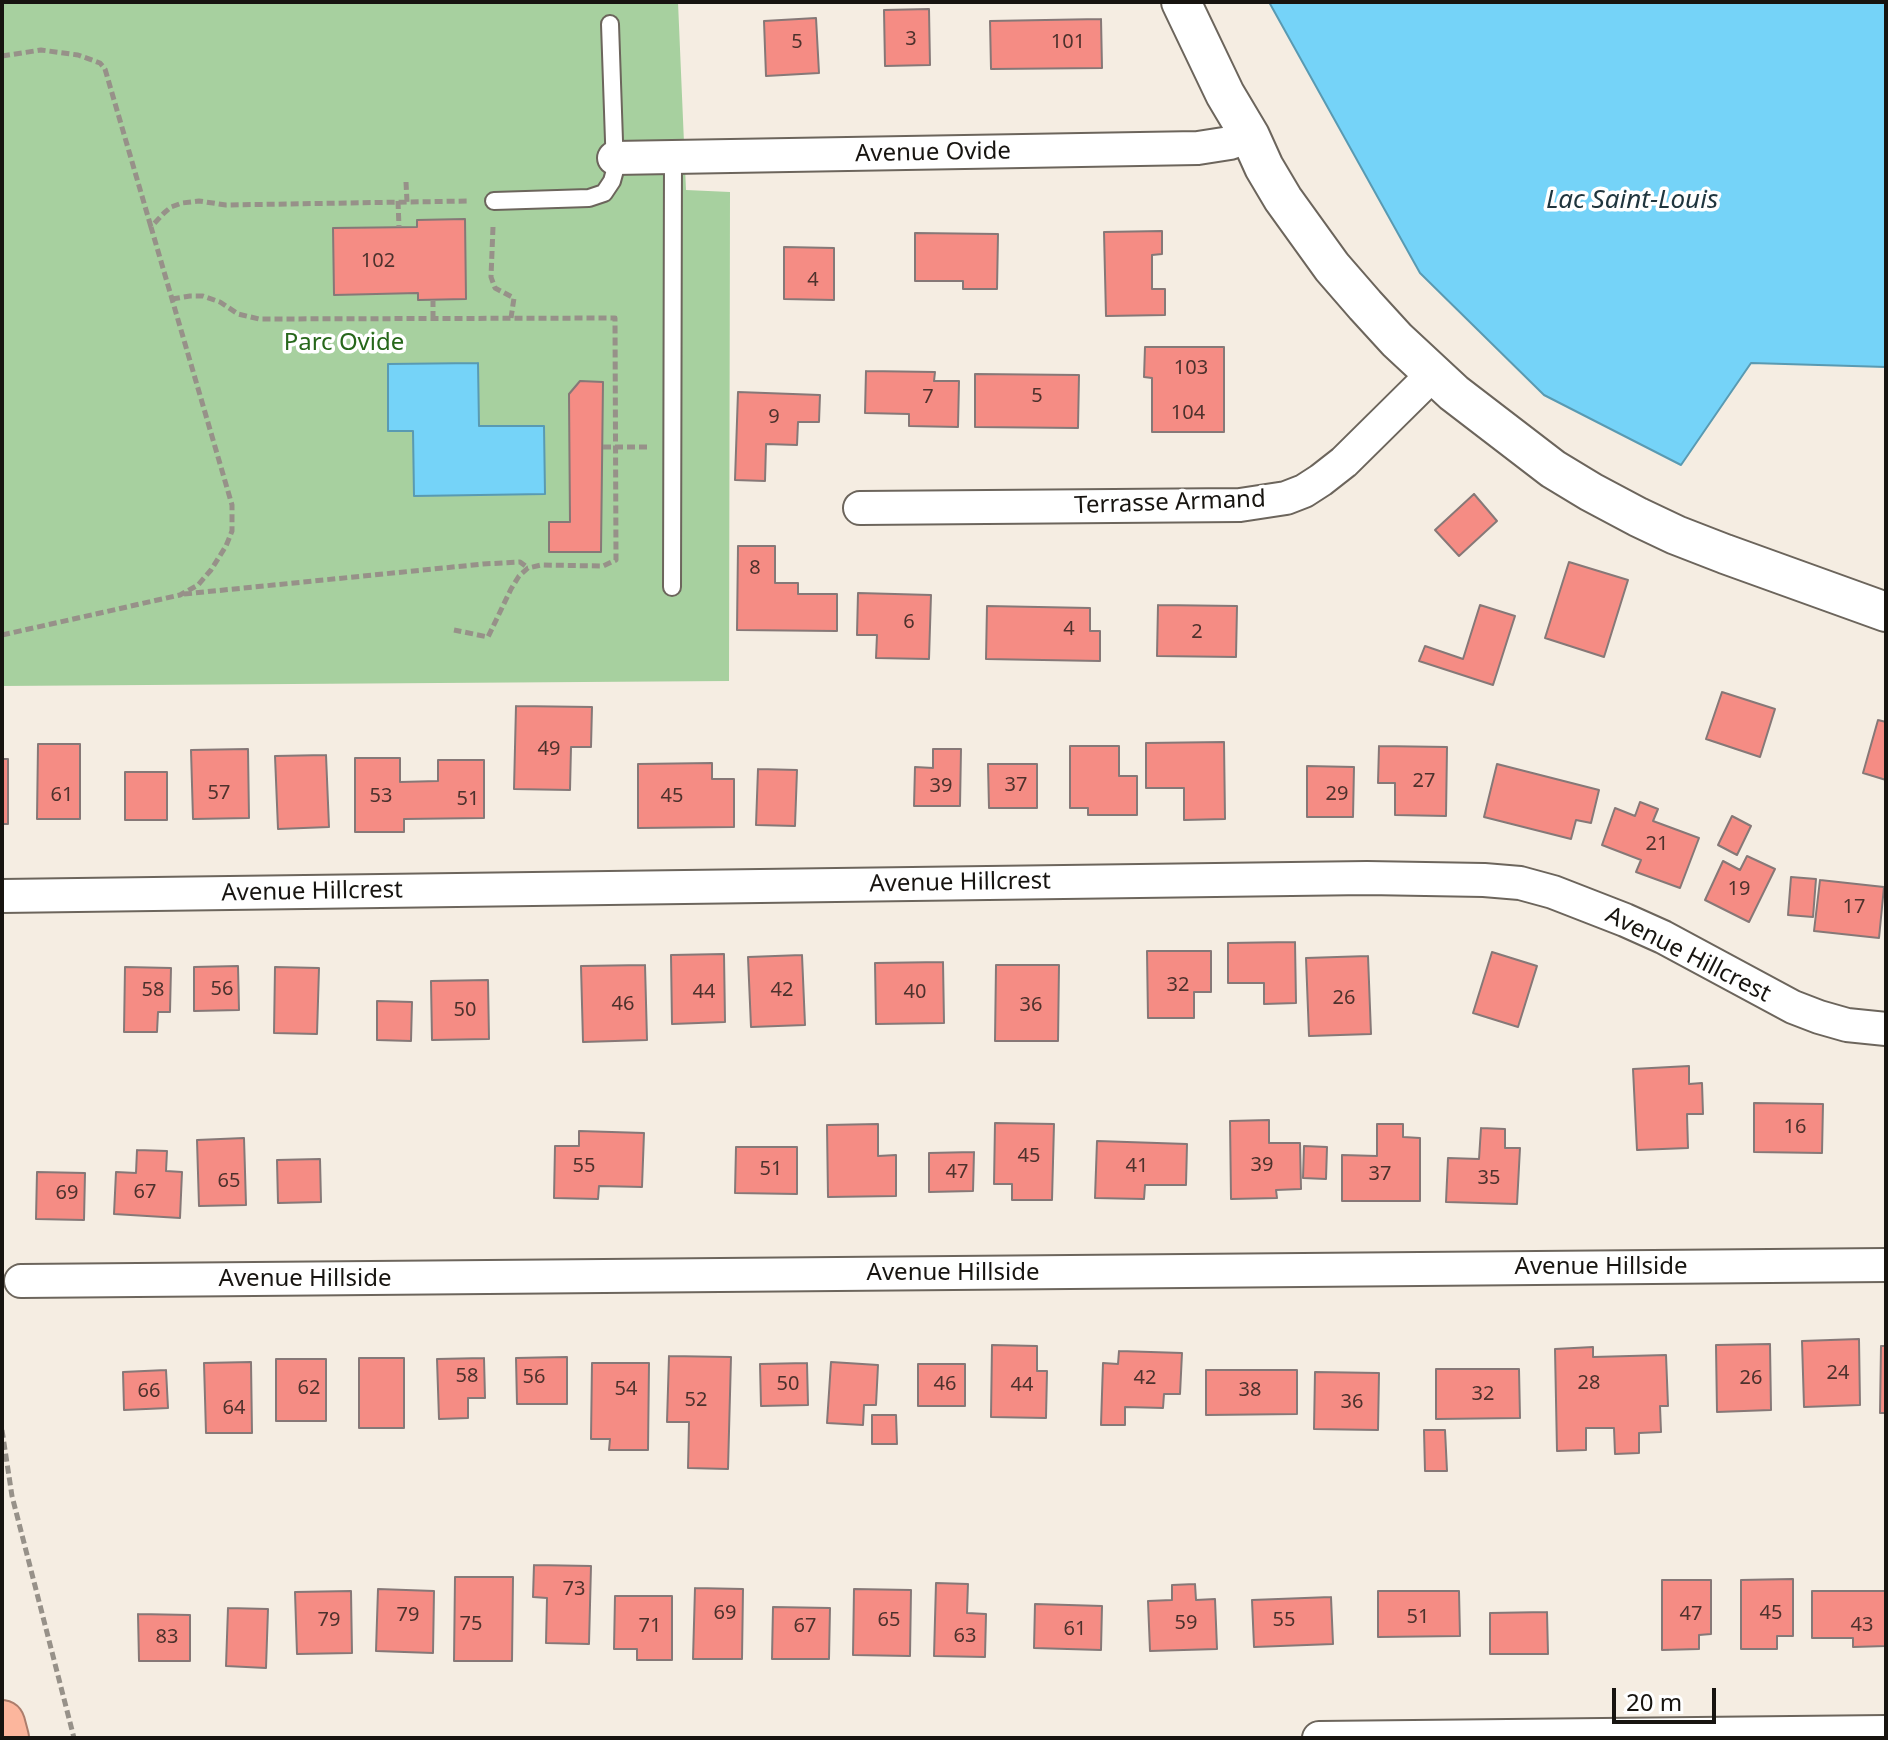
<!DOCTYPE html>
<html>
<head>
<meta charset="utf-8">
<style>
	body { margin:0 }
	#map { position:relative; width:1888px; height:1740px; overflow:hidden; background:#f5ede2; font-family:"Noto Sans",sans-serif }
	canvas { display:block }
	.frame { position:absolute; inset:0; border:4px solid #171410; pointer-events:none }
	.scale { position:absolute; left:1612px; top:1688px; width:104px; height:36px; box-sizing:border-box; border:4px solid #171410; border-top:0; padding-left:10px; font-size:24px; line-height:28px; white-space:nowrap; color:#171410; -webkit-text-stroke:6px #fff; paint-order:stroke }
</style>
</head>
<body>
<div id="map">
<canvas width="1888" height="1740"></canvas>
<div class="frame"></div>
<div class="scale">20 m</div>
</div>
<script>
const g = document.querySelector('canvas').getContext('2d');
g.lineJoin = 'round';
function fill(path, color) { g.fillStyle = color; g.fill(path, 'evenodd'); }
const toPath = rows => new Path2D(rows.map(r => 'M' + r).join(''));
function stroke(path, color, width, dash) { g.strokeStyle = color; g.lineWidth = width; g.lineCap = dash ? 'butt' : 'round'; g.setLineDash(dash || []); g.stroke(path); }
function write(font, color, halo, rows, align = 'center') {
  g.font = font + ' "Noto Sans",sans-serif'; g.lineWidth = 7; g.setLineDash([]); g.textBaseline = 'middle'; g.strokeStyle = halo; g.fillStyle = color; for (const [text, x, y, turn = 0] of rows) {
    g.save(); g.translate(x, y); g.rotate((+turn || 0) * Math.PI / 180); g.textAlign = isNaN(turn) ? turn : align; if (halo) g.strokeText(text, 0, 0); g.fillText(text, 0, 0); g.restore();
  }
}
fill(toPath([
	[2,2,678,2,686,190,730,192,729,681,2,686]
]), '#a7d09f');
const water = toPath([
	[1269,2,1886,2,1886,367,1751,363,1681,465,1544,395,1420,273,1269,2],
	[478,363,479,426,544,426,545,494,414,496,413,431,388,431,388,364,478,363]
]);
fill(water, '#75d3f8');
stroke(water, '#599ab2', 2);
const building = toPath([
	[929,9,930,65,885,66,884,10,929,9],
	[816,18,819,73,766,76,764,21,816,18],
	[1101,19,1102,68,991,69,990,21,1101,19],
	[465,219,466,299,418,300,418,293,334,295,333,228,417,227,417,220,465,219],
	[1162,231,1162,254,1152,255,1152,289,1165,289,1165,315,1106,316,1104,232,1162,231],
	[915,233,998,234,997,289,963,289,963,281,915,281,915,233],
	[784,247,834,248,834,300,784,299,784,247],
	[1145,347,1224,347,1224,432,1152,432,1152,378,1144,377,1145,347],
	[866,371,935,372,934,381,959,381,958,427,909,426,909,414,865,413,866,371],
	[975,374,1079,375,1078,428,975,427,975,374],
	[580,381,603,382,601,552,549,552,549,522,570,522,569,394,580,381],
	[738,392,820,395,819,422,798,422,797,445,766,444,765,481,735,480,738,392],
	[1474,494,1497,521,1459,556,1435,530,1474,494],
	[738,546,775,546,775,583,798,583,798,594,837,594,837,631,737,630,738,546],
	[1569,562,1628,580,1604,657,1545,638,1569,562],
	[858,593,931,595,929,659,876,658,877,635,857,635,858,593],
	[1158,605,1237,606,1236,657,1157,656,1158,605],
	[1480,605,1515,616,1493,685,1419,661,1425,646,1463,659,1480,605],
	[987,606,1090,608,1090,631,1100,631,1100,661,986,659,987,606],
	[1722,692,1775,709,1760,757,1706,739,1722,692],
	[516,706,592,707,591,747,571,747,570,790,514,789,516,706],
	[1878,720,1886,722,1886,780,1863,773,1878,720],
	[1224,742,1225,819,1184,820,1184,788,1146,788,1146,743,1224,742],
	[38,744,80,744,80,819,37,819,38,744],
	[1070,746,1119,746,1119,776,1137,776,1137,815,1088,815,1088,808,1070,808,1070,746],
	[1379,746,1447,747,1446,816,1395,815,1395,783,1378,783,1379,746],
	[248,749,249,818,193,819,191,750,248,749],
	[933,749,961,749,960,806,914,806,915,767,933,768,933,749],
	[326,755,329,827,278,829,275,756,326,755],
	[355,758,400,758,400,782,438,781,438,760,484,760,484,818,404,819,404,832,355,832,355,758],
	[2,759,8,759,8,824,2,824,2,759],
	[712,763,712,779,734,779,734,827,638,828,638,764,712,763],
	[988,764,1037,764,1037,808,989,808,988,764],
	[1497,764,1599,790,1591,823,1576,820,1571,839,1484,817,1497,764],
	[1307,766,1354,767,1353,817,1307,817,1307,766],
	[758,769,797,770,795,826,756,825,758,769],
	[125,772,167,772,167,820,125,820,125,772],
	[1640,802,1658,809,1653,821,1699,838,1680,888,1636,872,1641,860,1602,845,1615,808,1635,816,1640,802],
	[1732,816,1751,826,1737,855,1718,845,1732,816],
	[1747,856,1775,869,1749,922,1705,900,1723,861,1740,870,1747,856],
	[1791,877,1816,879,1813,917,1788,915,1791,877],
	[1820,880,1884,887,1879,938,1814,931,1820,880],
	[1295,942,1296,1003,1264,1004,1264,983,1228,983,1228,943,1295,942],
	[1147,951,1211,951,1211,992,1194,992,1194,1018,1148,1018,1147,951],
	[1492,952,1537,966,1518,1027,1473,1013,1492,952],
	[724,954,725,1022,672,1024,671,955,724,954],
	[802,955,805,1025,751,1027,748,957,802,955],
	[1368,956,1371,1034,1309,1036,1306,958,1368,956],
	[943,962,944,1023,876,1024,875,963,943,962],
	[645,965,647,1040,583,1042,581,966,645,965],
	[996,965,1059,965,1058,1041,995,1041,996,965],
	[238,966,239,1010,194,1011,194,967,238,966],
	[125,967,171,968,170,1012,158,1012,157,1032,124,1032,125,967],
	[275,967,319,968,317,1034,274,1033,275,967],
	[488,980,489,1039,432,1040,431,981,488,980],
	[377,1001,412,1002,411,1041,377,1040,377,1001],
	[1689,1066,1689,1084,1702,1083,1703,1114,1687,1114,1688,1148,1637,1150,1633,1069,1689,1066],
	[1754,1103,1823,1104,1822,1153,1754,1152,1754,1103],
	[1269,1120,1269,1143,1300,1143,1301,1189,1276,1190,1277,1198,1231,1199,1230,1121,1269,1120],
	[995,1123,1054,1124,1052,1200,1012,1200,1012,1184,994,1184,995,1123],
	[878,1124,878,1156,896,1155,896,1196,828,1197,827,1125,878,1124],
	[1377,1124,1403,1124,1403,1137,1420,1138,1420,1201,1342,1201,1342,1155,1377,1156,1377,1124],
	[1481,1128,1505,1129,1505,1148,1520,1148,1517,1204,1446,1202,1448,1158,1479,1159,1481,1128],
	[579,1131,644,1133,642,1187,599,1186,598,1199,554,1198,555,1146,579,1146,579,1131],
	[244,1138,246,1205,199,1206,197,1140,244,1138],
	[1097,1141,1187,1144,1186,1185,1145,1185,1144,1199,1095,1198,1097,1141],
	[1304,1146,1327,1147,1326,1179,1303,1178,1304,1146],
	[736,1147,797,1147,797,1194,735,1193,736,1147],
	[137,1150,167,1151,166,1171,182,1172,180,1218,114,1214,116,1172,136,1173,137,1150],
	[974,1152,973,1191,929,1192,929,1153,974,1152],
	[320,1159,321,1202,278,1203,277,1160,320,1159],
	[37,1172,85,1173,84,1220,36,1219,37,1172],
	[1859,1339,1860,1405,1804,1407,1802,1341,1859,1339],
	[1770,1344,1771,1410,1717,1412,1716,1345,1770,1344],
	[992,1345,1037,1346,1037,1371,1047,1371,1046,1418,991,1417,992,1345],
	[1881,1346,1886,1346,1886,1413,1880,1413,1881,1346],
	[1593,1347,1593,1357,1666,1355,1668,1406,1660,1406,1661,1432,1639,1433,1639,1453,1615,1454,1614,1428,1586,1428,1586,1450,1557,1451,1555,1349,1593,1347],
	[1119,1351,1182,1353,1180,1394,1164,1394,1163,1408,1125,1407,1125,1425,1101,1425,1103,1363,1118,1364,1119,1351],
	[669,1356,731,1357,728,1469,688,1468,689,1422,667,1422,669,1356],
	[567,1357,567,1404,517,1404,516,1358,567,1357],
	[359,1358,404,1358,404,1428,359,1428,359,1358],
	[484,1358,485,1398,468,1398,468,1418,439,1419,437,1359,484,1358],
	[276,1359,326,1359,326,1421,276,1421,276,1359],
	[251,1362,252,1433,206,1433,204,1363,251,1362],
	[831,1362,878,1365,876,1405,864,1405,863,1425,827,1423,831,1362],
	[592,1363,649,1363,648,1450,609,1450,610,1439,591,1439,592,1363],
	[807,1363,808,1405,761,1406,760,1364,807,1363],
	[918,1364,965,1364,965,1406,918,1406,918,1364],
	[1436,1369,1519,1369,1520,1418,1436,1419,1436,1369],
	[166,1370,168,1408,124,1410,123,1372,166,1370],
	[1206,1370,1297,1370,1297,1414,1206,1415,1206,1370],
	[1315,1372,1379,1373,1378,1430,1314,1429,1315,1372],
	[872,1415,896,1415,897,1444,872,1444,872,1415],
	[1424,1430,1445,1430,1447,1471,1425,1471,1424,1430],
	[534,1565,591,1566,589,1644,546,1643,547,1598,533,1597,534,1565],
	[455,1577,513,1577,512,1661,454,1661,455,1577],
	[1793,1579,1793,1636,1777,1636,1777,1649,1741,1649,1741,1580,1793,1579],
	[1662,1580,1711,1580,1711,1634,1699,1635,1699,1649,1662,1650,1662,1580],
	[936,1583,968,1584,967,1613,986,1614,985,1657,934,1656,936,1583],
	[1195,1584,1196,1600,1215,1599,1217,1649,1150,1651,1148,1601,1172,1600,1172,1585,1195,1584],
	[695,1588,743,1589,742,1659,693,1659,695,1588],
	[378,1589,434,1591,433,1653,376,1651,378,1589],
	[854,1589,911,1590,910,1656,853,1655,854,1589],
	[351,1591,352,1653,297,1654,295,1592,351,1591],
	[1378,1591,1459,1591,1460,1636,1378,1637,1378,1591],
	[1812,1591,1886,1591,1886,1646,1853,1647,1853,1638,1812,1638,1812,1591],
	[615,1596,672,1596,672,1660,637,1660,637,1649,614,1649,615,1596],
	[1331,1597,1333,1644,1254,1647,1252,1600,1331,1597],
	[1035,1604,1102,1606,1101,1650,1034,1648,1035,1604],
	[773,1607,830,1608,829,1659,772,1659,773,1607],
	[228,1608,268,1609,266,1668,226,1666,228,1608],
	[1547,1612,1548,1654,1490,1654,1490,1613,1547,1612],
	[138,1614,190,1615,190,1661,139,1661,138,1614]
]);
fill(building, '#f58c84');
stroke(building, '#867877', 2);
const service = toPath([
	[494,201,589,198,604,193,612,181,615,170,610,24],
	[672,587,673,158]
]);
const minor = toPath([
	[614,158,1198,148,1230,143,1250,136],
	[860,508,1240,505,1286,498,1304,491,1321,480,1344,462,1433,374],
	[2,896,1367,878,1484,880,1520,883,1553,892,1625,920,1663,937,1793,1007,1819,1017,1847,1025,1886,1029],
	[21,1281,1886,1265],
	[1319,1738,1886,1732]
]);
const tertiary = toPath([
	[1181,2,1225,94,1250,136,1264,167,1283,199,1332,267,1365,305,1397,340,1454,393,1553,469,1591,492,1638,517,1676,535,1725,554,1886,612]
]);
const motorway = toPath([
	[2,1723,6,1738]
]);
stroke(service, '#6c655c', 20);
stroke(minor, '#6c655c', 36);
stroke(tertiary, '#6c655c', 42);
stroke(motorway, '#ac7d6c', 48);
stroke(toPath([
	[2,56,41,50,78,55,100,63,105,69,151,227],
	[406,182,407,202],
	[398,201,399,227],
	[493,227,491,277,495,288,514,298,511,318],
	[172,299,190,296,203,296,220,302,238,314,259,319,615,318,616,560,603,566,541,565,528,568,519,576,511,589,488,637,454,630],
	[433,319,433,300],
	[603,447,650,447],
	[184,594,483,564,520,562,528,568],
	[2,635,180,595,198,585,211,570,226,546,232,531,232,505,151,227,164,213,171,207,182,203,199,201,226,205,469,201],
	[2,1430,12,1496,74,1738]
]), '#979189', 5, [8, 4]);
stroke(service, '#fff', 16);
stroke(minor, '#fff', 32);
stroke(tertiary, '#fff', 38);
stroke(motorway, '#fcb69d', 44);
write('20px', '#4e322d', null, [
	["3",911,39],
	["5",797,42],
	["101",1068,42],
	["102",378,261],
	["4",813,280],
	["103",1191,368],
	["5",1037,396],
	["7",928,397],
	["104",1188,413],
	["9",774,417],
	["8",755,568],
	["6",909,622],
	["4",1069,629],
	["2",1197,632],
	["49",549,749],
	["27",1424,781],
	["37",1016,785],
	["39",941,786],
	["57",219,793],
	["29",1337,794],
	["61",62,795],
	["53",381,796],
	["45",672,796],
	["51",468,799],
	["21",1657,844],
	["19",1739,889],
	["17",1854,907],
	["32",1178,985],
	["56",222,989],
	["58",153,990],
	["42",782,990],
	["44",704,992],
	["40",915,992],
	["26",1344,998],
	["46",623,1004],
	["36",1031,1005],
	["50",465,1010],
	["16",1795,1127],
	["45",1029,1156],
	["39",1262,1165],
	["55",584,1166],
	["41",1137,1166],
	["51",771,1169],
	["47",957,1172],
	["37",1380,1174],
	["35",1489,1178],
	["65",229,1181],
	["67",145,1192],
	["69",67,1193],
	["24",1838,1373],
	["58",467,1376],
	["56",534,1377],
	["42",1145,1378],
	["26",1751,1378],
	["28",1589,1383],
	["50",788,1384],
	["46",945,1384],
	["44",1022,1385],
	["62",309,1388],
	["54",626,1389],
	["38",1250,1390],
	["66",149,1391],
	["32",1483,1394],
	["52",696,1400],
	["36",1352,1402],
	["64",234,1408],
	["73",574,1589],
	["69",725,1613],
	["45",1771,1613],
	["47",1691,1614],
	["79",408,1615],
	["51",1418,1617],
	["79",329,1620],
	["65",889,1620],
	["55",1284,1620],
	["59",1186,1623],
	["75",471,1624],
	["43",1862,1625],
	["71",650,1626],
	["67",805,1626],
	["61",1075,1629],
	["63",965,1636],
	["83",167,1637]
]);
write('24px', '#171410', '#fff', [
	["Avenue Ovide",933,153,-1],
	["Terrasse Armand",1170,503,-2],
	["Avenue Hillcrest",960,883,-1],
	["Avenue Hillcrest",312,892,-1],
	["Avenue Hillcrest",1688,955,27],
	["Avenue Hillside",1601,1267],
	["Avenue Hillside",953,1273],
	["Avenue Hillside",305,1279]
]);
write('24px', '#27671b', '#fff', [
	["Parc Ovide",344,343]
]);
write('italic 26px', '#1f353e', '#fff', [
	["Lac Saint-Louis",1632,201]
]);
</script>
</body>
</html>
